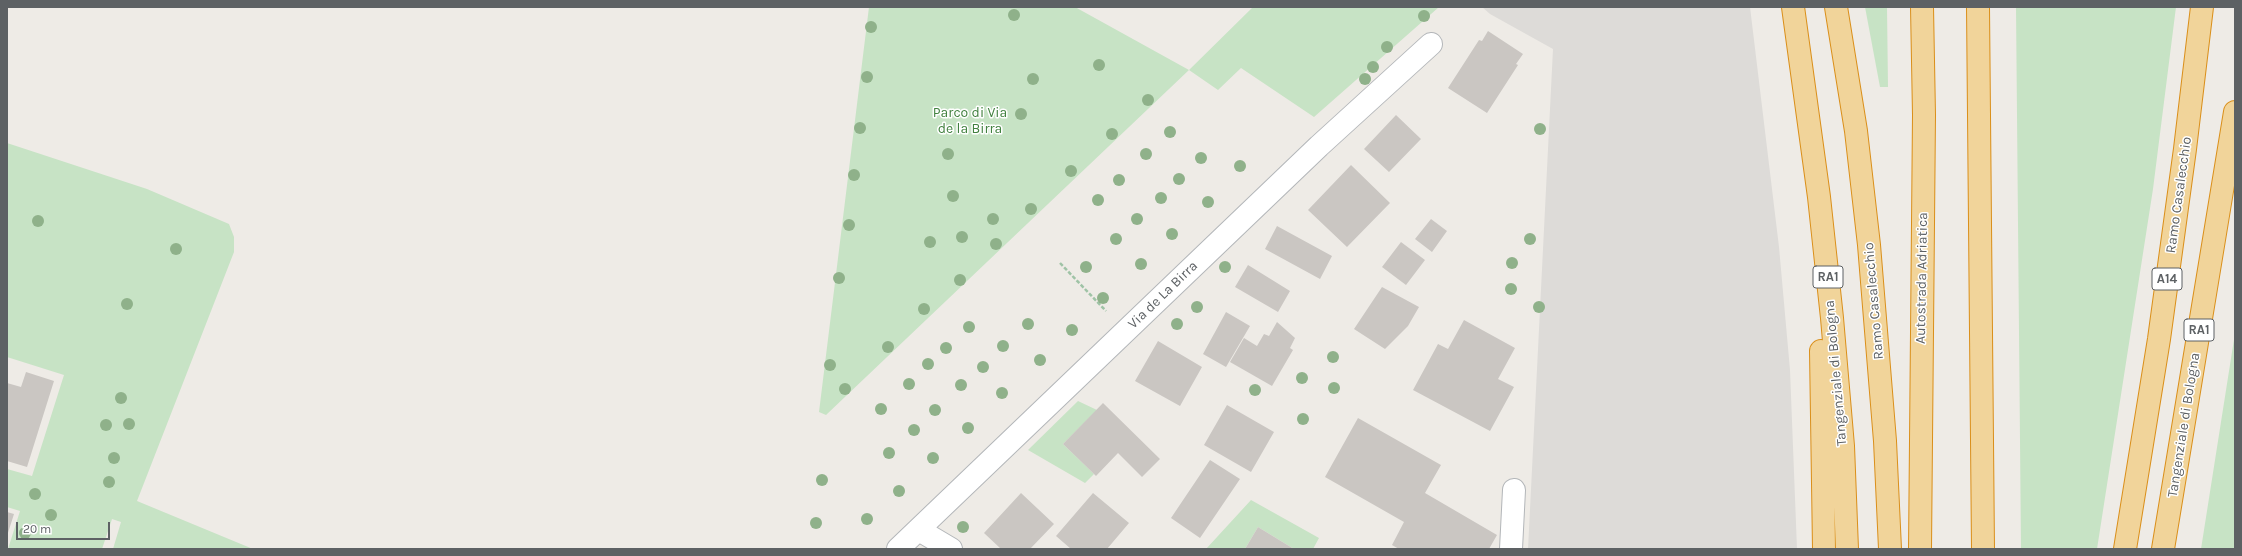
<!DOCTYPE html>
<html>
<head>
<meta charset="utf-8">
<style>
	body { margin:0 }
	#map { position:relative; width:2242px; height:556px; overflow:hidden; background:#eeebe6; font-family:Karla,sans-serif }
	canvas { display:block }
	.frame { position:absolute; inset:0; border:8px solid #5d6164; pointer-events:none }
	.scale { position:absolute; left:16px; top:522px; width:94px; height:18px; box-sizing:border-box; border:2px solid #5d6164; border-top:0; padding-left:5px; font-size:12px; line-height:14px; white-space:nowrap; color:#5d6164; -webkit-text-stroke:3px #fff; paint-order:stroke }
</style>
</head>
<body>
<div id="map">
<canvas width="2242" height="556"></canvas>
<div class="frame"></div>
<div class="scale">20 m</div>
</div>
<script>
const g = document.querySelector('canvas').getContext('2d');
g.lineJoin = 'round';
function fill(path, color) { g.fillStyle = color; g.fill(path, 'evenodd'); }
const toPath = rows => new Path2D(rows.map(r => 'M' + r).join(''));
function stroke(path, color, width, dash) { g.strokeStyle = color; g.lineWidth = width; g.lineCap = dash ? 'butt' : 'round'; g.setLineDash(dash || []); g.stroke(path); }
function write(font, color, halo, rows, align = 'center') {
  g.font = font + ' Karla,sans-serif'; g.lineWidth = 3; g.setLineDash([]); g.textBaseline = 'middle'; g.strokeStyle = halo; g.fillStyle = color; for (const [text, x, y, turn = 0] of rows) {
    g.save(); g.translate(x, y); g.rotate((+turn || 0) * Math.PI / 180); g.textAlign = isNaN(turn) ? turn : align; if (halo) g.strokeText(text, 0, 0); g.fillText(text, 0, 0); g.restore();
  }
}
fill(toPath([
	[1482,7,1750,7,1779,247,1790,370,1797,549,1528,549,1553,49,1490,14]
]), '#dddbd8');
fill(toPath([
	[869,7,1075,7,1189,70,1253,7,1439,7,1314,117,1241,68,1218,90,1189,70,826,415,819,412],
	[1865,7,1887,7,1888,87,1880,87],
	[2016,7,2176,7,2153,189,2097,549,2021,549],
	[7,143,147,189,229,224,234,237,234,252,137,501,253,549,113,549,121,522,112,519,102,549,8,549,20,511,7,507,7,469,32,476,64,375,7,357],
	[2235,333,2235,549,2201,549],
	[1078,401,1097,410,1063,444,1094,474,1085,483,1028,450],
	[1251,500,1319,538,1313,549,1294,549,1258,527,1245,549,1206,549]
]), '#c7e3c5');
fill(toPath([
	[1488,31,1523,54,1516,64,1518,65,1487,113,1448,88,1479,40,1482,41],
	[1396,115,1421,139,1389,172,1364,149],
	[1351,165,1390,203,1347,247,1308,210],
	[1431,219,1447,231,1432,252,1415,239],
	[1277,226,1332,256,1320,279,1265,249],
	[1401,242,1425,260,1406,285,1382,267],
	[1248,265,1290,291,1278,312,1235,287],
	[1382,287,1419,307,1408,326,1385,349,1354,329],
	[1226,312,1250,326,1226,367,1203,354],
	[1464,320,1515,348,1498,379,1514,387,1490,431,1413,390,1438,344,1448,349],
	[1277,322,1295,338,1290,348,1293,350,1272,386,1230,362,1244,338,1257,346,1264,334,1269,336],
	[1158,341,1202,367,1180,406,1135,381],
	[26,372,54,381,27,467,7,461,7,383,21,387],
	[1103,403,1160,459,1142,477,1118,453,1096,476,1063,444],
	[1227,405,1274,432,1251,472,1204,445],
	[1358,418,1441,465,1425,493,1497,535,1489,549,1399,549,1392,545,1404,522,1325,477],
	[1210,460,1240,479,1200,538,1171,518],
	[1021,493,1054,524,1030,549,1001,549,984,533],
	[1093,493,1129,523,1107,549,1071,549,1056,536],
	[7,512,14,514,7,536],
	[1258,527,1294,549,1245,549]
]), '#cac6c2');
const minor = toPath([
	[919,530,951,549],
	[898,549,1319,146,1431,44],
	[1511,549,1514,490]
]);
const motorway = toPath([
	[1793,7,1819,197,1832,318,1843,446,1847,549],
	[1836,7,1856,131,1869,245,1885,441,1890,549],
	[1978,7,1983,549],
	[1821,351,1824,549],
	[1920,549,1924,115,1922,7],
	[2125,549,2159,339,2185,149,2202,7],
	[2163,549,2235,112]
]);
stroke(minor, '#b3b6b9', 24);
stroke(motorway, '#da8f1a', 24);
stroke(toPath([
	[1060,263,1106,311]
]), '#9fc3a6', 2.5, [4, 2]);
stroke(minor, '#fff', 22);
stroke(motorway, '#f1d49a', 22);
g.fillStyle = '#8fb18a';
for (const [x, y] of [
	[1014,15],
	[1424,16],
	[871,27],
	[1387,47],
	[1099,65],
	[1373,67],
	[867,77],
	[1033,79],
	[1365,79],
	[1148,100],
	[1021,114],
	[860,128],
	[1540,129],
	[1170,132],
	[1112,134],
	[948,154],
	[1146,154],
	[1201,158],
	[1240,166],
	[1071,171],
	[854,175],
	[1179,179],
	[1119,180],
	[953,196],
	[1161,198],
	[1098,200],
	[1208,202],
	[1031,209],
	[993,219],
	[1137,219],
	[38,221],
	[849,225],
	[1172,234],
	[962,237],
	[1116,239],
	[1530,239],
	[930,242],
	[996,244],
	[176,249],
	[1512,263],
	[1141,264],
	[1086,267],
	[1225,267],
	[839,278],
	[960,280],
	[1511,289],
	[1103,298],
	[127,304],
	[1197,307],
	[1539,307],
	[924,309],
	[1028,324],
	[1177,324],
	[969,327],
	[1072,330],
	[1003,346],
	[888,347],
	[946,348],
	[1333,357],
	[1040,360],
	[928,364],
	[830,365],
	[983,367],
	[1302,378],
	[909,384],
	[961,385],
	[1334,388],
	[845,389],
	[1255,390],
	[1002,393],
	[121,398],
	[881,409],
	[935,410],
	[1303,419],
	[129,424],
	[106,425],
	[968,428],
	[914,430],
	[889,453],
	[114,458],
	[933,458],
	[822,480],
	[109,482],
	[899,491],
	[35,494],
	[51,515],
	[867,519],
	[816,523],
	[963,527],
	[25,533]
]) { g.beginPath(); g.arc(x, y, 6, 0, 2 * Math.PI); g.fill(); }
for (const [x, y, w] of [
	[1828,277,30],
	[2167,279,30],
	[2199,330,30]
]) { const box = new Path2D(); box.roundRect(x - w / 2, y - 11, w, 22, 3); g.fillStyle = '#fff'; g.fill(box); stroke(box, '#5d6164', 1); }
write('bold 13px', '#5d6164', null, [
	["RA1",1828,277],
	["A14",2167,279],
	["RA1",2199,330]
]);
write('14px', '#41813f', '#fff', [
	["Parco di Via",970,113],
	["de la Birra",970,129]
]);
write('14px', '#5d6164', '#fff', [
	["Ramo Casalecchio",2179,195,-82],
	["Autostrada Adriatica",1922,278,-89],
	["Via de La Birra",1163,295,-44],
	["Ramo Casalecchio",1874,301,-95],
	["Tangenziale di Bologna",1836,373,-95],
	["Tangenziale di Bologna",2184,425,-81]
]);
</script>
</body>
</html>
